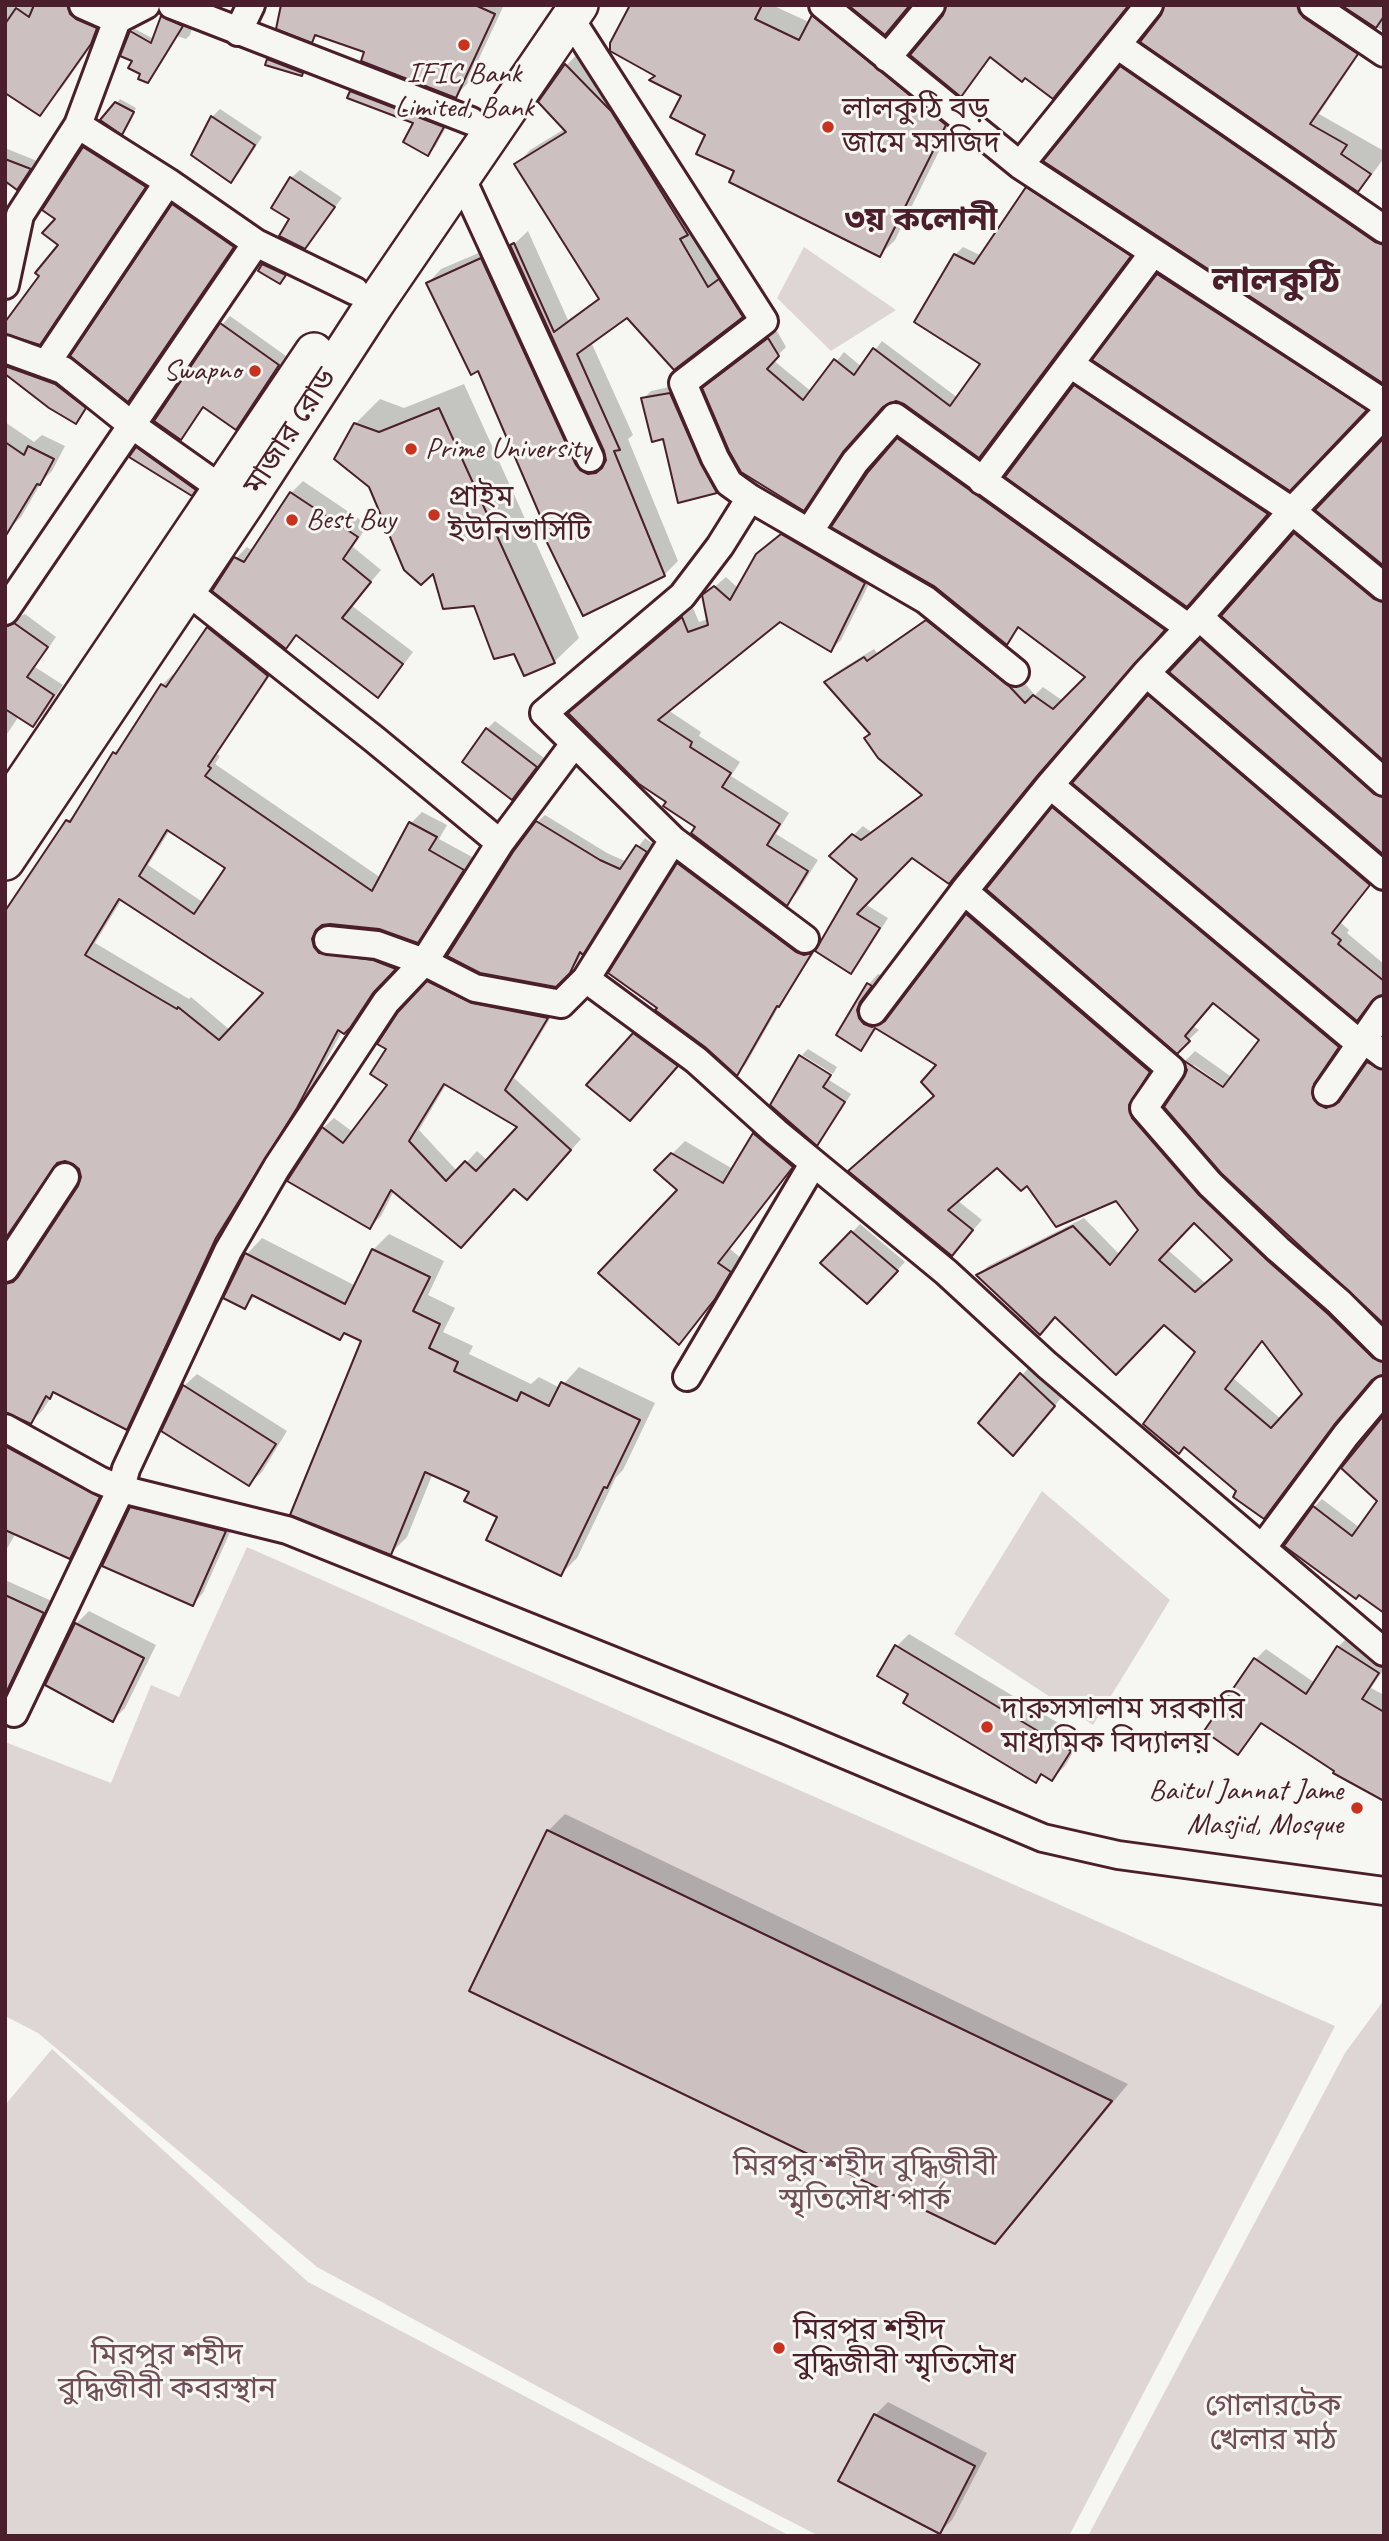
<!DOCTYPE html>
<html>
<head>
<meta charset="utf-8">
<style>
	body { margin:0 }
	#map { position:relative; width:1389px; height:2541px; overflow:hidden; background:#f6f6f2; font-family:Caveat,sans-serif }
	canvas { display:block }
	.frame { position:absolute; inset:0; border:7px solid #4a1f2b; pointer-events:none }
</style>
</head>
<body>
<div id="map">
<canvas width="1389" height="2541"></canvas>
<div class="frame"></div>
</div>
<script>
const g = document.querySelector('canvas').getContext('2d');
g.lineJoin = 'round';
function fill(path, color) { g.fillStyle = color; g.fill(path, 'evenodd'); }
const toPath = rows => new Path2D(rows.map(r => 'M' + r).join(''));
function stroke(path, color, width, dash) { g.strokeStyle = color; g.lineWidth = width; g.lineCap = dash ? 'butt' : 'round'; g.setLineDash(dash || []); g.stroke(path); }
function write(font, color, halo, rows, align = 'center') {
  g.font = font + ' Caveat,"Noto Sans Bengali",sans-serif'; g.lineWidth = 6; g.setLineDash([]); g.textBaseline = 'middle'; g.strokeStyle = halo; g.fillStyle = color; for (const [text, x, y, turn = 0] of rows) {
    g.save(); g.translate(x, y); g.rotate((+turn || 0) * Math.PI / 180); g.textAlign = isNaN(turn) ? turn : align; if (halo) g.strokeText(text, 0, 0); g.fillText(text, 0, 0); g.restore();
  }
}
fill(toPath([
	[804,247,896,310,831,351,777,298],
	[1042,1491,1170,1600,1093,1725,954,1634],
	[247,1547,1335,2026,1069,2536,819,2536,720,2485,317,2267,38,2033,5,2016,5,1742,111,1783,151,1685,179,1697],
	[1384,2000,1384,2536,1088,2536,1345,2053],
	[52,2049,308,2282,790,2536,5,2536,5,2105]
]), '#ddd6d5');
fill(toPath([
	[5,5,19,8,22,5,87,5,103,30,61,89,48,101,5,82],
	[283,5,504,5,467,84,455,96,367,51,319,34,312,41],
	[632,5,772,5,811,23,824,10,960,109,895,240,880,255,736,171,707,134,683,95,657,75,612,52,610,47],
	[1166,5,1311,5,1366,44,1319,114,1384,151,1384,158,1368,180,1358,190,1166,9],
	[1344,5,1384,5,1384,32],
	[166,13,193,25,190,35,186,39,177,36,142,74,135,60,131,32,135,29,154,39,162,17],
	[579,52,755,302,742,316,627,315,591,342,633,435,628,439,678,561,664,575,539,522,543,518,479,369,428,283,441,269,495,246,602,461,607,460,606,451,512,246,528,231,568,320,600,297,517,164,530,150,566,128,566,66],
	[912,55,992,56,961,95],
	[272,56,305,71,302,74,269,60],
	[1131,58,1384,232,1384,382,1121,67],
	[358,85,450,120,435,147,428,154,415,123,351,92],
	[120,99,136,108,122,132,102,120],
	[220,109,262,137,239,173,231,181,212,117],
	[93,139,154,177,49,333,39,343,41,276,61,243,84,148],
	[5,148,37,161,17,188,11,183,5,188],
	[300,170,342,198,304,247,291,219,291,178],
	[1035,181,1137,248,979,456,905,403,896,400,884,404,851,441,812,501,804,509,713,380,777,331,786,347,773,360,812,392,844,352,862,367,882,341,958,398,982,363,955,255,963,247,982,256,1027,189],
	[183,195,243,237,138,390,128,400,174,205],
	[267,261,288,271,283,278,261,270],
	[1167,266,1373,401,1290,488,1095,360],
	[230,316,286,356,244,420,235,428,205,406,180,438,222,325],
	[5,352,94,398,75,422,5,372],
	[1083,378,1275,505,1195,597,1075,386],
	[464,384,579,638,554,662,515,652,476,604,434,571,355,424,380,399,404,408],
	[678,385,724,483,716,491,680,501,664,437,643,399,651,391],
	[5,422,34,442,42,435,65,446,52,471,42,481,21,517,9,529],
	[908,430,1173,620,1047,763,949,882,912,856,865,904,888,918,860,962,851,971,816,950,782,1001,746,1064,737,1073,659,1007,611,972,679,864,688,855,814,946,820,945,859,879,832,856,863,826,871,832,923,794,826,682,835,673,874,649,877,653,936,612,1020,678,1035,695,1043,687,1063,701,1088,677,1020,627,1007,643,899,439],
	[144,441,199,486,191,494,137,448],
	[303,481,368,525,353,547,381,570,351,605,413,652,389,684,378,696,298,634,286,647,214,590,236,558,247,547,253,551,291,493],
	[1305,524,1384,590,1384,758,1295,534],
	[793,525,875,572,841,640,831,650,780,620,668,710,701,732,699,736,740,762,731,776,789,813,776,834,818,860,797,893,787,904,668,801,581,703,693,608,699,622,708,619,704,596,726,577,738,588,757,555],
	[5,614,15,618,25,614,56,637,35,667,63,685,43,715,33,725,19,716,5,737],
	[219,617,278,664,217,754,220,756,215,764,381,878,411,823,422,812,447,825,439,839,474,858,428,930,417,941,379,928,325,923,324,934,405,957,384,980,361,1015,344,1032,342,1031,307,1096,226,1225,138,1417,127,1427,55,1391,42,1411,31,1422,6,1410,5,1268,8,1271,23,1272,80,1186,83,1177,75,1163,65,1159,57,1163,5,1242,5,923,68,821,79,810,114,753,125,742,162,685,173,674,175,676,208,628],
	[170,830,228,868,204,903,148,865],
	[122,899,265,993,230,1030,191,997,189,999,95,943],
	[1211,630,1384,785,1384,853,1171,672],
	[1159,687,1378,874,1340,922,1349,930,1347,933,1384,964,1384,993,1379,994,1357,1019,1149,696],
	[495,721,544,758,512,798,487,729],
	[1063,799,1348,1036,1323,1072,1322,1088,1337,1099,1347,1094,1368,1063,1378,1053,1384,1056,1384,1322,1188,1070,1185,1061,1195,1051,1233,1078,1261,1039,1214,1001,1193,1026,1199,1030,1177,1051,1053,808],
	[1194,1065,1231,1091,1229,1094,1192,1068],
	[545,815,607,853,627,862,645,838,653,844,590,945,582,953,577,963,555,985,537,822],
	[977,905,1158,1061,1140,1088,1138,1102,1384,1349,1384,1374,1375,1376,1343,1414,1273,1507,1264,1517,1239,1491,1198,1352,1164,1322,1056,1315,979,1275,988,1266,1084,1218,1120,1255,1140,1230,1117,1198,1027,1183,997,1166,957,1200,982,1220,952,1254,935,1096,938,1064,878,1027,861,1048,838,1034,869,984,878,974,881,975,869,991,867,1006,874,1015,892,1015],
	[1195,1221,1233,1259,1205,1283,1168,1250],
	[1264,1339,1305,1394,1281,1419,1233,1378],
	[440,972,557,1007,514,1078,581,1139,538,1187,394,1191,381,1216,370,1227,323,1128,334,1118,353,1132,390,1084,388,1048,400,1013],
	[447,1083,520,1127,488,1161,477,1151,458,1172,419,1130],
	[643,1026,685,1057,638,1110,635,1035],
	[808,1049,837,1067,833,1074,802,1055],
	[800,1058,831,1077,829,1080,851,1094,824,1136,817,1143],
	[767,1121,805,1153,730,1249,742,1259,727,1284,678,1343,680,1190,657,1169,685,1141,733,1169,754,1134],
	[860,1224,905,1262,867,1301,823,1263],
	[389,1234,444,1261,428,1295,455,1308,443,1332,473,1346,469,1354,531,1384,539,1377,560,1388,579,1367,655,1403,623,1470,616,1477,577,1558,561,1574,471,1491,433,1473,407,1537,391,1553,364,1341,346,1331,339,1338,256,1295,244,1307,247,1254,262,1238,356,1286,373,1250],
	[1030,1366,1062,1397,1021,1446,981,1423],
	[197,1374,287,1431,262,1472,249,1484,184,1386],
	[5,1428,109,1486,81,1546,70,1557,16,1533,5,1552],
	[142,1498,235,1521,203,1593,193,1604,131,1508],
	[1322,1499,1360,1528,1384,1610,1314,1507],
	[5,1580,54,1602,5,1727],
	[89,1611,156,1645,125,1708,113,1720,76,1624],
	[909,1634,1082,1737,1065,1766,1052,1779,1043,1774,1036,1781,897,1646],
	[1349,1636,1384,1659,1384,1669,1371,1688,1384,1695,1384,1799,1263,1722,1238,1753,1255,1660,1266,1649,1315,1683,1338,1647],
	[565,1814,1128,2084,1012,2225,995,2242,472,1990,548,1831],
	[888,2402,987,2453,952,2520,940,2532,875,2415]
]), '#0003');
const building = toPath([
	[34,5,67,5,70,14,76,19,97,28,91,44,40,116,5,93,5,24,16,8,29,17,34,5],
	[281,5,475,5,495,14,456,98,361,61,364,52,315,35,312,43,276,29,281,5],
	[630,5,762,5,755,19,799,40,812,15,946,125,880,257,729,182,734,171,696,154,705,135,670,117,681,96,649,80,655,76,610,51,610,43,630,5],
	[848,5,910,5,885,35,848,5],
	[946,5,1129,5,1053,99,1025,78,1022,82,990,57,961,97,910,55,943,15,946,5],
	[1164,5,1297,5,1299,12,1304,18,1358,54,1310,124,1347,145,1341,154,1371,174,1358,192,1140,42,1161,15,1164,5],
	[1341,5,1384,5,1384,16,1376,28,1341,5],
	[161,16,183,26,148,83,138,79,140,74,128,68,132,61,120,56,130,31,151,43,161,16],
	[267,59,303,73,302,76,265,65,267,59],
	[565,64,611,111,688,235,680,239,708,287,719,279,743,317,674,370,627,318,577,354,620,450,614,451,665,576,583,616,537,522,542,520,478,371,471,375,426,283,481,258,576,465,580,470,588,474,596,473,602,468,606,460,604,451,510,245,514,243,554,332,599,299,514,164,566,132,538,102,565,64],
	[1120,66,1375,242,1384,245,1384,384,1043,161,1120,66],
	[350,91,444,127,428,156,403,142,413,123,347,98,350,91],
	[115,102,134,112,122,135,100,120,115,102],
	[211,116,255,145,231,183,191,155,211,116],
	[83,147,146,187,40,345,5,334,5,322,39,276,35,273,58,245,42,233,55,219,42,210,83,147],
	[5,159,31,169,17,190,5,181,5,159],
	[290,177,335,207,305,249,279,236,289,219,271,208,290,177],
	[1026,187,1131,256,979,458,904,404,896,401,883,407,843,452,804,511,741,472,729,451,702,388,768,338,779,356,767,369,803,400,834,359,854,375,873,348,950,406,980,364,914,322,954,254,974,264,1026,187],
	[172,204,234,247,128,402,70,356,172,204],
	[262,264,286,275,280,284,258,271,262,264],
	[1157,274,1367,410,1290,491,1092,360,1157,274],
	[220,323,279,365,236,430,203,407,181,440,154,421,220,323],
	[5,366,55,384,86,408,76,424,49,408,5,374,5,366],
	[1074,385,1268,514,1187,607,1005,477,1074,385],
	[670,393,701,464,717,493,678,503,663,439,652,442,641,398,670,393],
	[439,408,503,549,555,663,524,676,514,654,494,659,474,606,443,609,433,574,421,585,404,570,369,487,334,459,354,423,379,432,439,408],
	[897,438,1165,630,1038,775,949,884,912,858,857,914,880,928,851,974,815,951,857,879,829,856,852,834,861,840,922,795,878,758,864,738,870,734,824,682,864,657,867,661,926,620,1010,687,1025,703,1033,695,1053,709,1085,677,1018,627,1007,645,934,586,831,527,868,472,897,438],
	[1384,438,1384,566,1315,510,1384,438],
	[5,442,24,455,28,446,54,459,40,485,37,484,5,537,5,442],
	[136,447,196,490,192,496,129,457,136,447],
	[290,492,358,537,343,559,371,582,342,618,403,664,378,698,296,635,286,649,212,591,234,557,244,562,290,492],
	[1294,533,1374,599,1384,602,1384,761,1221,616,1294,533],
	[781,534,865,583,831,652,780,622,658,720,692,742,690,747,731,773,722,787,780,824,767,845,808,871,787,906,691,833,695,827,663,806,666,802,639,784,568,713,682,617,688,632,708,625,702,595,714,586,730,600,756,554,781,534],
	[14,623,48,647,27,677,54,695,33,727,5,709,5,627,14,623],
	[207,627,268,676,208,766,211,768,205,776,372,891,409,822,437,837,429,850,464,870,418,943,379,929,330,924,322,925,316,930,312,939,314,947,319,953,373,960,396,969,373,993,350,1028,344,1034,338,1030,297,1108,216,1238,127,1430,53,1392,50,1399,46,1396,31,1424,5,1412,5,1284,13,1282,18,1277,78,1186,81,1177,79,1169,73,1164,65,1161,57,1163,5,1239,5,911,66,820,70,822,113,752,116,754,161,684,166,687,207,627],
	[167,830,225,868,194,914,139,876,167,830],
	[119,899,263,993,219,1040,178,1007,177,1009,85,955,119,899],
	[1200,639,1374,794,1384,797,1384,855,1169,672,1200,639],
	[1148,695,1370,885,1332,933,1341,940,1338,944,1384,981,1384,994,1372,1001,1357,1021,1072,783,1148,695],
	[486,728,537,767,512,800,462,762,486,728],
	[1052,807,1339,1047,1314,1084,1313,1098,1318,1104,1326,1108,1339,1102,1367,1062,1384,1070,1384,1324,1221,1173,1164,1107,1184,1077,1187,1070,1183,1060,1223,1087,1259,1040,1213,1003,1185,1036,1190,1041,1177,1054,986,889,1052,807],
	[536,821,600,860,620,869,636,845,647,852,583,955,580,952,570,973,556,987,480,973,447,956,513,852,536,821],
	[677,863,796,952,804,955,812,953,779,1007,777,1006,737,1076,705,1047,655,1010,657,1008,608,973,677,863],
	[966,914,1150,1072,1129,1105,1132,1118,1199,1195,1268,1261,1328,1314,1373,1358,1384,1362,1384,1375,1372,1380,1334,1425,1264,1519,1233,1497,1236,1491,1184,1447,1179,1454,1143,1424,1195,1352,1164,1325,1116,1375,1055,1317,1040,1335,976,1275,1073,1226,1110,1265,1138,1230,1116,1201,1056,1227,1027,1186,1021,1191,997,1168,948,1210,973,1230,952,1256,848,1171,934,1096,921,1082,936,1065,875,1028,861,1051,836,1035,867,983,872,986,860,1002,857,1010,859,1018,864,1024,872,1027,885,1021,966,914],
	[1194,1223,1232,1260,1195,1292,1159,1260,1194,1223],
	[1262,1341,1302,1394,1271,1428,1225,1389,1262,1341],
	[427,981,472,1003,548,1018,505,1090,571,1150,527,1200,514,1189,461,1248,391,1190,370,1229,287,1181,322,1127,343,1143,387,1085,370,1074,386,1049,377,1044,398,1012,427,981],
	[444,1084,517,1127,476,1171,465,1161,446,1181,409,1141,444,1084],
	[633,1033,678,1066,630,1121,586,1085,633,1033],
	[799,1055,831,1075,823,1087,845,1102,817,1146,770,1105,799,1055],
	[753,1133,793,1167,718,1263,731,1272,715,1299,679,1345,598,1273,677,1190,654,1170,671,1153,723,1183,753,1133],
	[851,1231,898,1271,867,1304,820,1263,851,1231],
	[372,1249,430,1277,413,1311,440,1324,429,1348,458,1362,454,1371,517,1401,521,1392,549,1406,561,1382,640,1420,607,1488,604,1487,561,1576,486,1540,497,1517,464,1501,469,1492,425,1472,391,1555,290,1515,361,1341,344,1333,340,1340,252,1295,245,1309,223,1298,245,1253,345,1304,372,1249],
	[1020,1373,1055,1406,1013,1456,978,1423,1020,1373],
	[183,1385,276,1444,249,1486,161,1431,183,1385],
	[1384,1415,1384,1613,1359,1595,1356,1599,1284,1546,1313,1506,1352,1536,1377,1501,1341,1468,1384,1415],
	[5,1446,100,1497,70,1559,5,1530,5,1446],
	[130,1507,226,1531,193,1606,102,1566,130,1507],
	[5,1595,44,1613,5,1695,5,1595],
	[75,1623,144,1658,113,1722,45,1685,75,1623],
	[895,1645,1071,1751,1052,1781,1041,1774,1036,1783,903,1703,908,1694,877,1676,895,1645],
	[1337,1646,1379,1673,1362,1699,1384,1712,1384,1801,1333,1773,1334,1771,1261,1723,1238,1755,1204,1731,1254,1658,1306,1694,1337,1646],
	[547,1830,1112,2101,995,2244,469,1991,547,1830],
	[874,2414,975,2466,940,2534,838,2481,874,2414]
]);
fill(building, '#ccc1c0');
stroke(building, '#4a1f2b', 2);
const street = toPath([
	[83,5,117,20],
	[172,5,471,121],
	[823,5,1020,165,1384,403],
	[1313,5,1384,53],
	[570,18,764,321,683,383,715,458,729,483,750,498,926,600,1015,672],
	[238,32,251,5],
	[1117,45,1384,229],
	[887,58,931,5],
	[78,125,168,182,256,243,355,291],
	[1020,165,1149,5],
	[461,177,590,458],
	[5,285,20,215,78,125,117,20,146,5],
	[5,349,63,370,133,426,222,489],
	[46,364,168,182],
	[1070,364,1292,511,1384,587],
	[1384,415,1292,511,1199,617,1146,673,1050,785,964,891,1171,1069,1144,1108,1210,1184,1278,1249,1339,1302,1384,1347],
	[982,481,1153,253],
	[750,498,720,546,682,596,544,713,673,840,805,939],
	[809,532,855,462,895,417,1189,628],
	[187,591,374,739,500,843],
	[5,611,256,243],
	[1199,617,1384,782],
	[1146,673,1384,876],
	[1050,785,1359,1043],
	[328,940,377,945,424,962,475,988,561,1004,586,979,696,1060,776,1132,946,1272,1047,1365,1384,1652],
	[586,979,673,840],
	[873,1011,964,891],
	[1363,1039,1384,1055],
	[1327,1092,1384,1010],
	[5,1268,65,1177],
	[687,1377,813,1164],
	[5,1428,99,1480,121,1489,287,1530,786,1730,1043,1838,1118,1855,1384,1891],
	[1263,1547,1346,1435,1384,1390],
	[14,1713,121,1489,126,1469,228,1251,277,1167,386,1002,424,962,500,843,574,744]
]);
const secondary = toPath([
	[5,810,314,352],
	[5,861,246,502,374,305,579,5]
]);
stroke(street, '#4a1f2b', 32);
stroke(secondary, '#4a1f2b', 42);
stroke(street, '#f6f6f2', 26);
stroke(secondary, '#f6f6f2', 37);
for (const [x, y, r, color] of [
	[464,45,7,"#c8321e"],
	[828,127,7,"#c8321e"],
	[255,371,7,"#c8321e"],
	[411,449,7,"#c8321e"],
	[434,515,7,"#c8321e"],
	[292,520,7,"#c8321e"],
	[987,1727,7,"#c8321e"],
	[1357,1808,7,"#c8321e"],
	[779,2348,7,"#c8321e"]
]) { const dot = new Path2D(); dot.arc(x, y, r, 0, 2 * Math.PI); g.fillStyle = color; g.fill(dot); stroke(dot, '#f6f6f2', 2.5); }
write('30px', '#4a1f2b', '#f6f6f2', [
	["IFIC Bank",464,74,"center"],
	["Limited, Bank",464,108,"center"],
	["লালকুঠি বড়",842,110],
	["জামে মসজিদ",842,144],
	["Swapno",241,371,"right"],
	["Prime University",425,449],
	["প্রাইম",448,498],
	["ইউনিভার্সিটি",448,532],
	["Best Buy",306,520],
	["দারুসসালাম সরকারি",1001,1710],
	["মাধ্যমিক বিদ্যালয়",1001,1744],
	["Baitul Jannat Jame",1343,1791,"right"],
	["Masjid, Mosque",1343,1825,"right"],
	["মিরপুর শহীদ",793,2331],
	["বুদ্ধিজীবী স্মৃতিসৌধ",793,2365]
], 'left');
write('30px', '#4a1f2b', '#f6f6f2', [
	["মাজার রোড",291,432,-57]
]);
write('30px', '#6f4d56', '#f6f6f2', [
	["মিরপুর শহীদ বুদ্ধিজীবী",865,2167],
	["স্মৃতিসৌধ পার্ক",865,2201],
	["মিরপুর শহীদ",167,2356],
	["বুদ্ধিজীবী কবরস্থান",167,2390],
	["গোলারটেক",1273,2407],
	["খেলার মাঠ",1273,2441]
]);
write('bold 33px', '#4a1f2b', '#f6f6f2', [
	["৩য় কলোনী",921,221]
]);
write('bold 37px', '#4a1f2b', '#f6f6f2', [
	["লালকুঠি",1276,282]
]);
</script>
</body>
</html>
